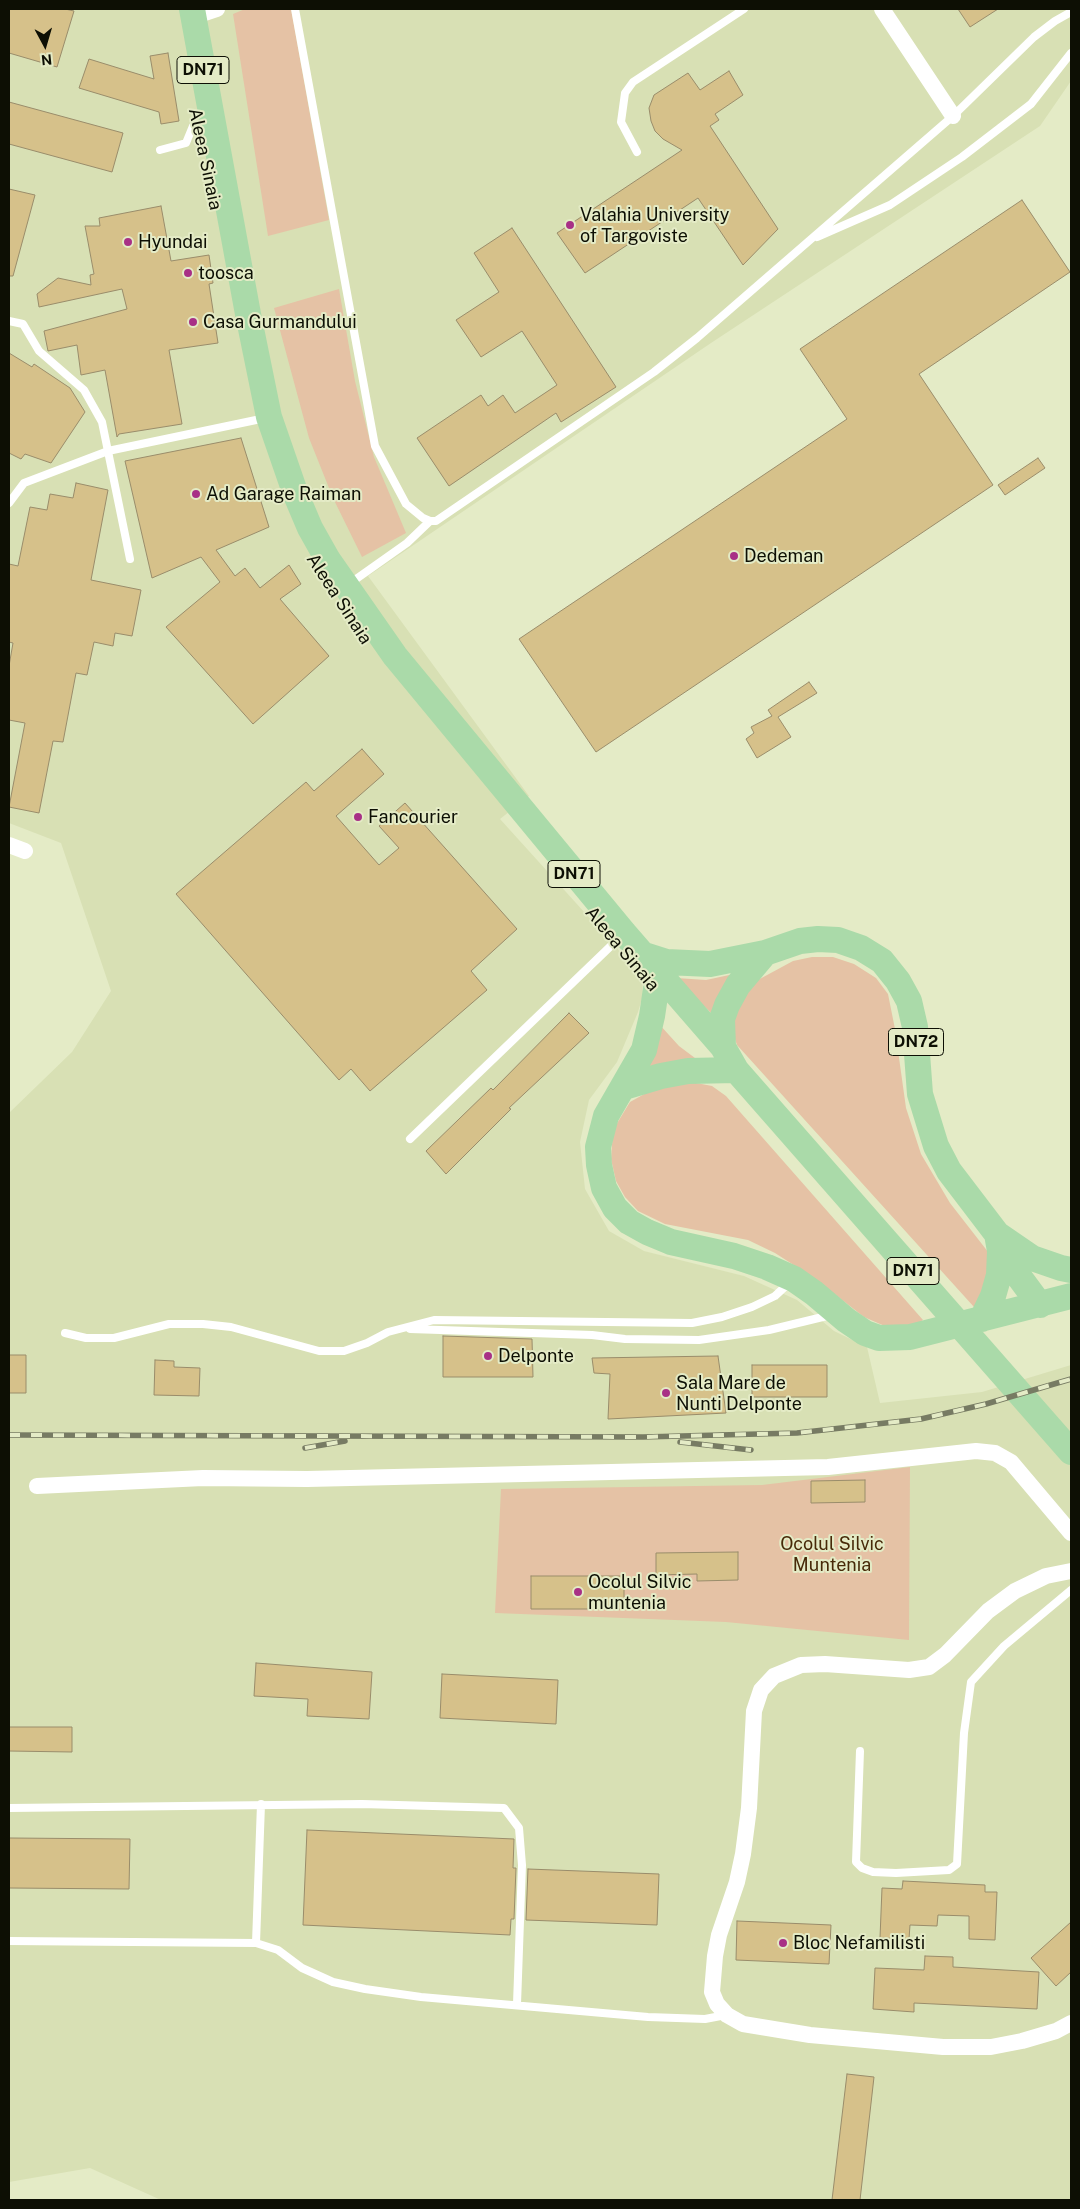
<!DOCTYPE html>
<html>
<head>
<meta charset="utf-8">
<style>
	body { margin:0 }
	#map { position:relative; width:1080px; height:2209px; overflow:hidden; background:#e4ebc6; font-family:"Public Sans",sans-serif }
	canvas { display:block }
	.frame { position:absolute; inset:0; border:10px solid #0d0f04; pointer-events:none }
	.north { position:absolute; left:20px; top:20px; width:50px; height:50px; -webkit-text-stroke:4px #e4ebc6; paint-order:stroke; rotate:174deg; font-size:14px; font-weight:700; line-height:20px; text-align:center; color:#0d0f04 }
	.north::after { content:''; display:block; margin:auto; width:18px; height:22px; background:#0d0f04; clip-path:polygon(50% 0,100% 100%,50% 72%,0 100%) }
</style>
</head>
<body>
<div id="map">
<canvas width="1080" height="2209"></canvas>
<div class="frame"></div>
<div class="north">N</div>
</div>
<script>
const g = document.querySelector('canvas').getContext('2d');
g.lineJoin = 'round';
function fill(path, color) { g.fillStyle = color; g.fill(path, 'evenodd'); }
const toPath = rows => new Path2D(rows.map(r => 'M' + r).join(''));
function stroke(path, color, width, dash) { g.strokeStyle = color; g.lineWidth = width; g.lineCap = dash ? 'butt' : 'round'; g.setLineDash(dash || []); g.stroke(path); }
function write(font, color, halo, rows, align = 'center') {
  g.font = font + ' "Public Sans",sans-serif'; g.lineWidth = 4; g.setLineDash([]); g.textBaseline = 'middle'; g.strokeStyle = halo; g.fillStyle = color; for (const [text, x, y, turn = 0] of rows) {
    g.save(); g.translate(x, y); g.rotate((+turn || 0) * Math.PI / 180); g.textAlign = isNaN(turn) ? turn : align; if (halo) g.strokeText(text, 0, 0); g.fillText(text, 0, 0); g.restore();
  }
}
fill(toPath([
	[9,9,1071,9,1071,81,1040,126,711,343,368,576,529,796,500,819,642,976,643,995,638,1012,617,1062,589,1100,580,1142,585,1189,609,1231,644,1251,744,1276,797,1300,834,1331,867,1347,880,1403,982,1392,1071,1365,1071,2200,161,2200,90,2168,9,2182,9,1113,72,1052,111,991,61,843,9,823]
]), '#d8e0b4');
fill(toPath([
	[245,9,291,9,329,220,268,236,233,14],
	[339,289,355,381,374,457,406,533,362,557,333,498,309,438,274,308],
	[812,957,833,957,854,964,876,978,888,994,895,1029,906,1108,921,1154,950,1203,992,1257,994,1278,974,1307,737,1045,731,1027,733,1012,756,981,793,961],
	[734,974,714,1016,676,978,706,980],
	[659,1024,679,1046,699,1061,641,1072],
	[691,1082,712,1086,726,1096,923,1320,914,1326,887,1327,864,1317,814,1278,775,1253,748,1240,665,1224,638,1211,625,1197,616,1181,611,1159,613,1130,630,1102,657,1087],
	[910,1467,909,1640,726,1622,495,1613,501,1489,762,1485]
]), '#e5c2a5');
const building = toPath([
	[9,9,65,9,74,11,57,67,9,53,9,9],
	[958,9,998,9,970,27,958,9],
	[168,53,179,121,161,124,159,112,79,88,89,59,154,79,150,56,168,53],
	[729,71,743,95,715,114,719,120,710,126,778,229,743,265,698,198,585,273,557,233,682,150,663,139,655,131,651,121,649,108,654,95,688,73,700,90,729,71],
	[9,102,123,133,112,172,9,144,9,102],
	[9,189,35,195,13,276,9,276,9,189],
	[1022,200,1070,272,919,374,993,485,596,752,519,639,847,419,800,349,1022,200],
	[161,206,171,261,209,255,213,283,209,284,218,343,169,350,182,424,119,434,117,437,105,370,81,375,77,345,48,351,44,331,127,309,122,289,39,307,37,294,58,278,91,285,90,275,94,274,85,226,100,226,99,218,161,206],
	[512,228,616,387,561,422,556,413,449,486,417,438,481,395,488,406,503,395,515,413,557,385,522,331,481,357,456,320,499,292,474,253,512,228],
	[9,353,32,367,34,364,70,388,85,412,51,463,25,454,21,459,9,453,9,353],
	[241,438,269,527,216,550,235,576,245,568,260,588,289,565,301,584,280,599,329,656,253,724,166,627,220,582,201,557,152,578,125,461,241,438],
	[1038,458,1045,468,1005,495,998,485,1038,458],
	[76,483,108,490,91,580,141,590,132,636,115,633,113,646,94,642,87,675,76,673,63,742,53,741,39,813,9,807,25,723,9,720,9,666,13,643,9,642,9,564,18,566,30,507,47,510,50,494,73,498,76,483],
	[809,682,817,693,778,717,791,737,757,758,746,739,754,733,751,727,772,716,768,710,809,682],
	[362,749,384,774,336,816,379,865,399,848,379,826,405,803,517,929,471,971,487,990,370,1091,351,1069,339,1080,176,894,306,782,314,791,362,749],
	[569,1013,589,1033,509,1108,511,1109,446,1174,426,1151,491,1088,493,1090,569,1013],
	[443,1336,532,1339,533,1377,443,1377,443,1336],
	[9,1355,26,1355,26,1393,9,1393,9,1355],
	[718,1356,726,1413,608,1419,610,1374,594,1373,592,1358,718,1356],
	[155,1360,174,1361,174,1367,200,1368,199,1396,154,1395,155,1360],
	[752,1365,827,1365,827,1397,752,1397,752,1365],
	[865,1480,865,1502,811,1503,811,1481,865,1480],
	[738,1552,738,1580,697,1581,697,1574,656,1575,656,1553,738,1552],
	[531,1576,624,1576,624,1609,531,1609,531,1576],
	[256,1663,372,1672,369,1719,307,1716,308,1699,254,1696,256,1663],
	[442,1674,558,1680,556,1724,440,1718,442,1674],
	[9,1727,72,1727,72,1752,9,1751,9,1727],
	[307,1830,514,1839,513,1868,516,1868,514,1919,511,1919,510,1935,303,1925,307,1830],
	[9,1838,130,1839,129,1889,9,1888,9,1838],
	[528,1869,659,1874,657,1925,526,1920,528,1869],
	[903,1881,985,1885,985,1892,997,1892,995,1940,969,1939,969,1916,938,1915,937,1926,910,1925,909,1939,880,1938,882,1888,902,1889,903,1881],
	[737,1921,831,1925,829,1964,736,1960,737,1921],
	[1071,1922,1071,1972,1056,1986,1031,1958,1071,1922],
	[925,1956,953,1957,953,1967,1039,1972,1037,2009,914,2003,914,2012,873,2009,875,1968,924,1970,925,1956],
	[847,2074,874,2077,860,2200,832,2200,847,2074]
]);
fill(building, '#d6c18a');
stroke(building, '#9a8d6b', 1);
stroke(toPath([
	[295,9,375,446,406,504,423,518,430,521,436,521,654,372,697,338,953,116,1034,37,1055,21,1071,12],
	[160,150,186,143,193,126],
	[637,152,621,122,625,93,633,82,744,9],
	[817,237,890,205,962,157,1031,104,1071,53],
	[9,321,23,324,39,351,84,390,102,422,130,559],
	[9,503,24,483,108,451,256,420],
	[349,584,407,543,430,521],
	[410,1139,616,941],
	[410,1329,592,1335,625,1339,699,1340,769,1330,831,1315],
	[65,1333,86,1338,114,1338,169,1324,203,1324,231,1327,319,1351,344,1351,367,1343,388,1332,434,1320,692,1323,722,1317,752,1307,775,1296,790,1282],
	[860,1751,856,1862,862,1868,873,1872,896,1873,949,1870,957,1864,964,1733,971,1682,1004,1646,1071,1590],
	[9,1808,362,1804,504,1808,519,1828,522,1865,517,2004],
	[9,1941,256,1943,278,1950,302,1968,333,1982,365,1989,421,1997,648,2017,705,2019,726,2015],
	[256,1943,261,1804]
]), '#fff', 8);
stroke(toPath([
	[882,9,953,116],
	[193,17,217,9],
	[9,845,25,851],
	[37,1486,203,1478,307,1479,828,1467,976,1451,995,1453,1011,1462,1071,1533],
	[1071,1571,1046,1576,1015,1591,988,1611,945,1655,929,1667,909,1670,825,1664,801,1665,774,1676,761,1690,754,1711,749,1808,743,1854,737,1882,719,1935,715,1956,712,1992,717,2004,727,2015,743,2024,810,2035,943,2047,991,2047,1022,2041,1056,2031,1071,2023]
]), '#fff', 16);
stroke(toPath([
	[192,9,248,314,269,417,296,495,310,528,328,560,395,656,624,933,723,1047,736,1070,1071,1452],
	[644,955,666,962,710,964,765,953,800,941,818,939,838,940,861,948,882,961,898,981,909,1001,915,1027,920,1094,936,1146,949,1171,997,1234,1032,1258,1061,1268,1071,1270],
	[656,989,652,1016,644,1050,606,1116,598,1147,599,1165,604,1188,615,1208,629,1222,647,1232,671,1242,734,1256,767,1267,794,1279,814,1293,846,1320,865,1333,879,1338,910,1337,1071,1296],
	[723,1047,722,1019,727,1005,738,985,765,953],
	[624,1087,661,1076,688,1071,736,1070],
	[1000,1251,1040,1305],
	[982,1319,993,1296,999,1275,1000,1251,997,1234]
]), '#aadaa9', 26);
const rail = toPath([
	[9,1435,643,1437,797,1433,921,1419,986,1404,1071,1379],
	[680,1442,751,1450],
	[305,1448,345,1441]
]);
stroke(rail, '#777b63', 5.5);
stroke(rail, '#e4ebc6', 4, [11]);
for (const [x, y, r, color] of [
	[570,225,5,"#a83086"],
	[128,242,5,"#a83086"],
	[188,273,5,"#a83086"],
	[193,322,5,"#a83086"],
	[196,494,5,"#a83086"],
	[734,556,5,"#a83086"],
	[358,817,5,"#a83086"],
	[488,1356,5,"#a83086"],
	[666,1393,5,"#a83086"],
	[578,1592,5,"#a83086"],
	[783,1943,5,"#a83086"]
]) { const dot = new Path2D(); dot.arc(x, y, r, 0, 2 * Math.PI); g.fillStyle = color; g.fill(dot); stroke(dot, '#e4ebc6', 2); }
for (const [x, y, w] of [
	[203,70,52],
	[574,874,52],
	[916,1042,55],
	[913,1271,52]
]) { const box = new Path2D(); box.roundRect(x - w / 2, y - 13.5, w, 27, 4); g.fillStyle = '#e4ebc6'; g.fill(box); stroke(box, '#0d0f04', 1); }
write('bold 16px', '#0d0f04', null, [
	["DN71",203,70],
	["DN71",574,874],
	["DN72",916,1042],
	["DN71",913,1271]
]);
write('18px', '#0d0f04', '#e4ebc6', [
	["Aleea Sinaia",205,159,78],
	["Aleea Sinaia",339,599,57],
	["Aleea Sinaia",622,949,50]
]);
write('18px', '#0d0f04', '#e4ebc6', [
	["Valahia University",580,215],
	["of Targoviste",580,236],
	["Hyundai",138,242],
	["toosca",198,273],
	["Casa Gurmandului",203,322],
	["Ad Garage Raiman",206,494],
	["Dedeman",744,556],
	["Fancourier",368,817],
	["Delponte",498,1356],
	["Sala Mare de",676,1383],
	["Nunti Delponte",676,1404],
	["Ocolul Silvic",588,1582],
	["muntenia",588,1603],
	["Bloc Nefamilisti",793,1943]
], 'left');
write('18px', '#472908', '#e4ebc6', [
	["Ocolul Silvic",832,1544],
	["Muntenia",832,1565]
]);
</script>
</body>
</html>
